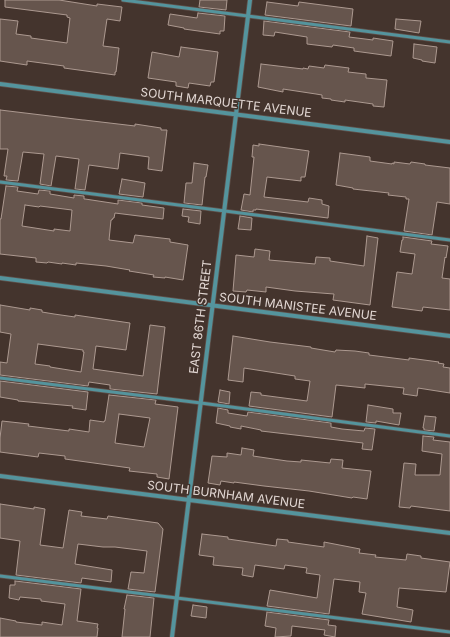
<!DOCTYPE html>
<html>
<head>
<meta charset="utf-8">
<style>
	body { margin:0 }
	canvas { display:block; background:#44342d }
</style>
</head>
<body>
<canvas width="450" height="637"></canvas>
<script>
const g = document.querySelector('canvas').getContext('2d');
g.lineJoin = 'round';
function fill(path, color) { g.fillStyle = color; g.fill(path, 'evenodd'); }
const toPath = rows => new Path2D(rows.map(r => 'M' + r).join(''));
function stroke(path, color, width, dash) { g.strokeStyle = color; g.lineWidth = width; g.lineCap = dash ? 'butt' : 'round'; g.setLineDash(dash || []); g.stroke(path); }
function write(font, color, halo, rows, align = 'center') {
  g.font = font + ' Inter,sans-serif'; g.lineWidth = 3; g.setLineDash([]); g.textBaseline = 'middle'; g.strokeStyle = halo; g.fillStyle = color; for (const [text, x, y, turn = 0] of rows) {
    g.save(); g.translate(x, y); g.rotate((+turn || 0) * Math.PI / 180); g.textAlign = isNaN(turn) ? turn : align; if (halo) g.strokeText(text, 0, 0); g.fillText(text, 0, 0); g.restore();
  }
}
const building = toPath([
	[5,0,59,0,97,6,97,4,122,7,120,21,107,19,103,46,119,48,116,72,115,72,115,75,64,68,64,66,27,61,27,65,0,61,0,19,18,21,16,34,31,36,31,38,67,43,70,18,67,17,67,15,5,7,5,0],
	[200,0,227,0,226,10,199,7,200,0],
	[267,2,298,6,299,2,353,9,351,26,265,15,267,2],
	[198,13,225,16,224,31,220,31,220,34,184,29,184,28,168,25,170,14,197,18,198,13],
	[396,19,421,21,419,33,395,29,396,19],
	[264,21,350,32,349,37,373,40,373,38,393,41,391,56,354,51,354,48,333,45,332,47,307,44,307,37,275,32,274,36,263,35,264,21],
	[414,44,437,47,435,63,422,61,422,60,413,58,414,44],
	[181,47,218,52,214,82,211,82,210,86,189,83,188,88,176,86,176,82,148,78,152,52,179,57,181,47],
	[261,64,303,69,303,68,308,69,309,66,324,68,325,65,349,68,348,72,366,74,366,78,387,80,384,107,373,106,373,104,345,100,345,102,331,100,331,99,322,98,322,95,316,94,283,89,283,92,258,87,261,64],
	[0,110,83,120,84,120,135,126,135,124,161,128,161,130,167,130,162,171,148,169,149,157,120,153,118,169,89,165,85,190,75,189,79,159,56,156,51,186,40,184,44,154,23,152,18,181,6,180,7,176,4,176,8,149,0,149,0,110],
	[259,144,309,151,305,177,301,177,301,181,267,177,264,197,308,202,309,198,322,200,322,204,329,206,328,218,256,209,256,210,253,210,253,212,241,210,244,194,250,195,254,157,252,157,253,145,259,146,259,144],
	[340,153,370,157,370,161,392,164,392,163,394,164,394,162,410,164,411,162,425,164,425,165,450,168,450,204,437,202,432,235,404,231,409,199,406,199,406,197,388,195,389,193,353,189,353,188,336,185,340,153],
	[194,163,208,165,206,177,205,177,202,205,184,203,186,183,192,183,194,163],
	[122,179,145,183,143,197,119,194,122,179],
	[6,186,18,187,17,191,38,194,39,190,50,191,50,194,74,198,74,195,84,196,84,199,85,199,118,204,118,200,142,203,142,205,164,208,163,219,115,213,114,218,113,218,112,220,111,220,109,240,133,243,135,235,170,239,170,242,188,245,183,280,165,277,165,278,153,277,154,275,129,271,130,270,106,266,76,263,76,265,62,263,62,264,48,262,47,263,36,262,36,258,0,254,0,219,1,219,6,186],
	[25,205,39,207,40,206,72,210,70,231,54,229,54,231,22,226,25,205],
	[183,209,201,211,200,224,188,222,189,217,182,216,183,209],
	[240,216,252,218,251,230,238,229,240,216],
	[367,236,378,238,370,305,333,300,334,294,295,291,266,287,266,292,247,290,246,292,233,291,236,255,254,257,255,249,270,251,269,260,315,264,316,257,330,258,330,261,364,266,367,236],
	[403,237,432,241,431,244,448,246,446,258,445,257,442,278,450,279,450,310,423,307,422,311,392,307,397,272,412,274,415,254,400,252,402,240,403,240,403,237],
	[0,305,30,310,30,308,42,310,42,312,54,314,75,317,75,315,130,323,126,350,96,346,93,369,143,376,150,325,165,327,157,394,110,389,110,385,89,382,88,386,0,375,0,362,7,363,11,334,0,332,0,305],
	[38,344,83,350,83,352,84,352,81,372,50,367,50,366,35,364,38,344],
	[233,336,270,342,311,347,311,348,335,352,336,350,355,351,369,353,369,355,409,360,409,358,439,362,438,363,444,364,443,367,450,368,450,393,418,388,417,396,403,394,404,388,365,384,365,388,336,385,332,417,249,406,251,392,261,393,261,395,307,401,310,381,295,379,295,376,244,368,243,382,228,380,233,336],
	[0,381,88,392,86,410,72,408,73,406,18,401,18,400,0,397,0,381],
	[220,390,230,392,229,404,218,402,220,390],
	[109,395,156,400,155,404,178,407,169,479,157,477,157,474,129,471,130,468,65,459,65,456,39,453,38,457,0,452,0,438,2,421,29,424,28,426,69,431,69,429,89,432,90,420,104,422,104,421,105,421,109,395],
	[119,414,150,418,144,447,115,443,119,414],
	[368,405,393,409,393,413,401,413,399,425,376,421,376,423,366,422,368,405],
	[218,408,228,410,228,413,247,416,248,412,331,423,331,427,342,429,364,431,365,428,375,429,372,450,362,449,363,443,261,431,261,430,241,426,241,429,230,427,230,426,216,423,218,408],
	[425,416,436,417,434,431,424,430,424,428,423,428,425,416],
	[423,436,434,437,433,440,450,442,450,511,411,506,410,508,399,507,404,463,416,464,415,475,440,475,442,454,422,451,423,436],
	[242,448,254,450,253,456,287,461,301,462,301,460,330,463,331,459,343,460,342,468,371,471,367,499,353,497,352,498,309,491,264,486,234,482,234,483,221,481,220,485,208,483,212,456,227,457,227,453,241,455,242,448],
	[0,504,34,509,34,507,45,509,40,545,63,548,69,510,82,512,81,516,107,519,108,516,122,518,158,523,163,529,155,592,128,589,131,572,144,573,147,551,115,547,103,547,78,544,75,564,112,570,111,582,82,578,81,583,16,575,20,541,0,538,0,504],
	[202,534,228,537,228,539,276,546,277,539,288,540,288,542,324,547,324,542,360,549,359,553,376,555,375,557,406,560,407,554,421,556,421,558,450,562,446,592,399,588,397,607,413,610,411,622,362,614,366,593,359,592,360,582,334,579,329,614,267,606,270,590,317,598,320,575,306,573,307,568,285,565,284,569,255,565,253,577,242,575,243,568,213,565,214,557,199,555,202,534],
	[15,581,81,589,77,621,98,624,97,628,98,628,97,637,0,637,0,618,16,621,16,622,42,625,42,622,62,625,65,604,41,601,41,599,20,597,19,600,9,598,10,585,15,585,15,581],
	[127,595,154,598,150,637,122,637,125,609,124,609,127,595],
	[193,605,207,607,206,618,191,616,193,605],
	[267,612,329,620,328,625,336,626,335,637,324,635,325,630,292,626,291,636,275,637,276,628,265,626,267,612]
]);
fill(building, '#66554d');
stroke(building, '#ac9990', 1);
const service = toPath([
	[123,0,450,42],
	[0,182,450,240],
	[0,378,201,403,450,436],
	[0,576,450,632]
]);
const minor = toPath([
	[0,84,450,142],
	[0,278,450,336],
	[0,476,450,533],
	[172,637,250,0]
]);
stroke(service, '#60514b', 4.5);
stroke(minor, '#60514b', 5.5);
stroke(service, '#54949d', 3);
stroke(minor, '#54949d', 4);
write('12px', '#e2d7d3', '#44342d', [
	["SOUTH MARQUETTE AVENUE",226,103,7],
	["SOUTH MANISTEE AVENUE",298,307,7],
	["EAST 86TH STREET",201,317,-83],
	["SOUTH BURNHAM AVENUE",226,495,7]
]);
</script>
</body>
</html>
